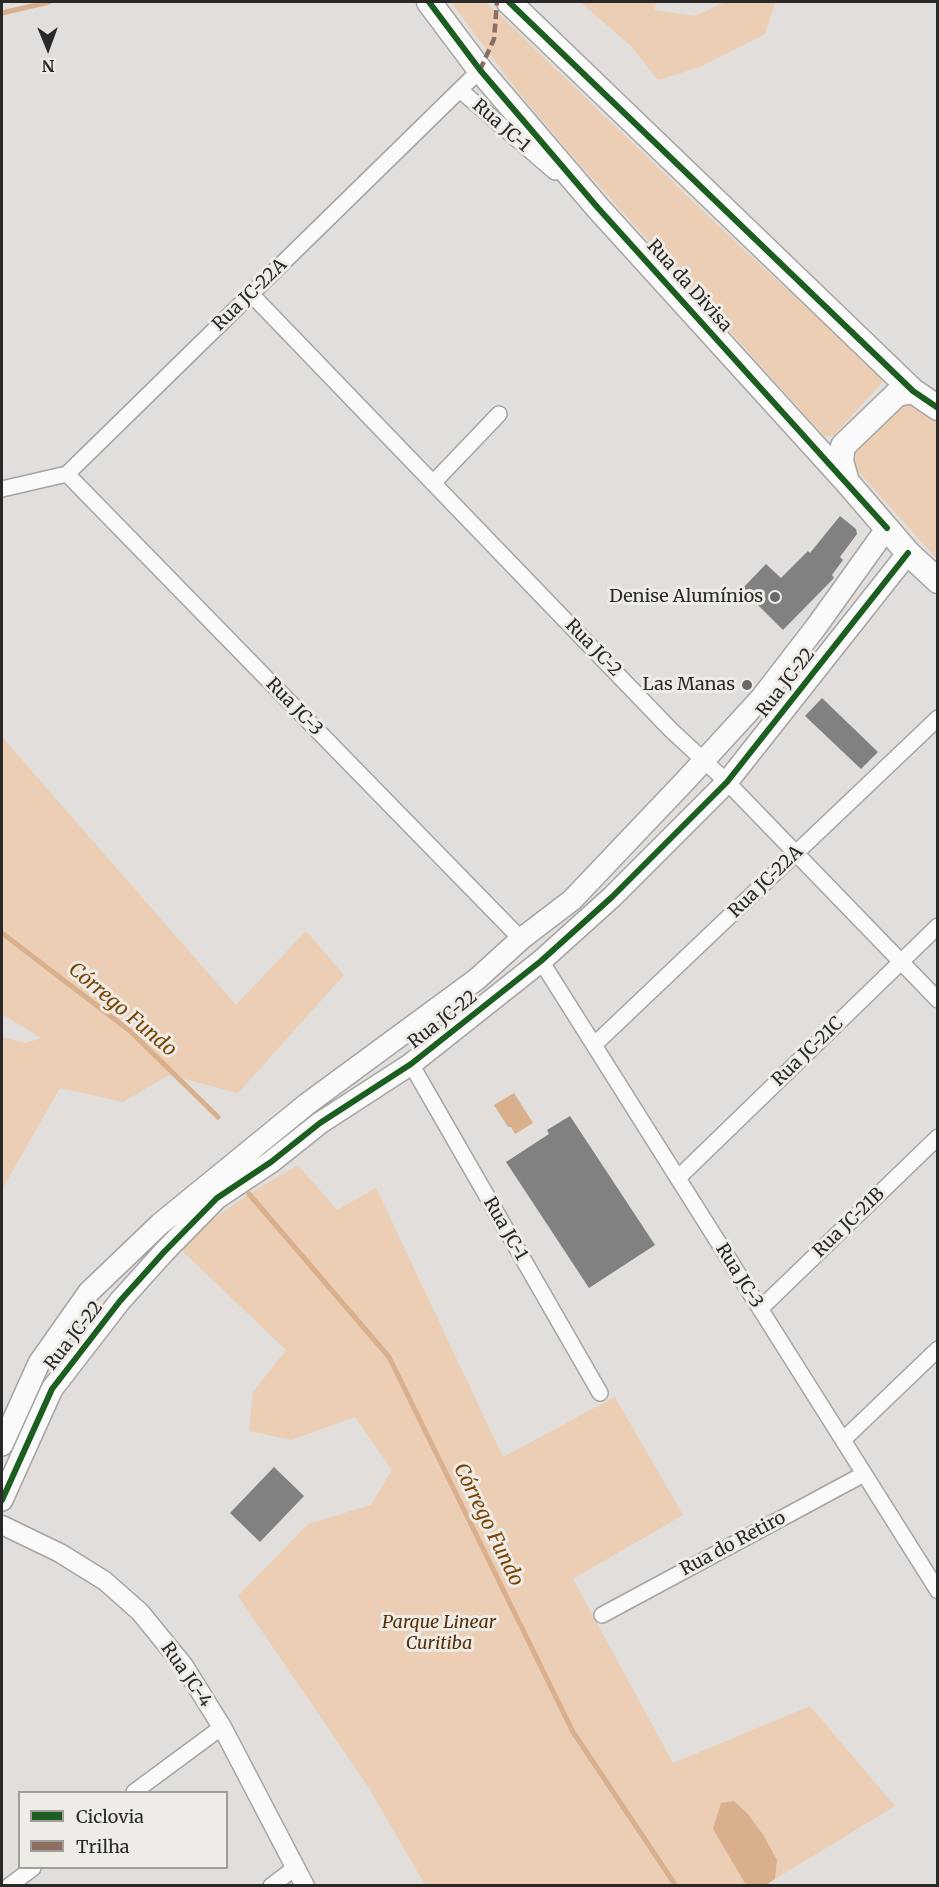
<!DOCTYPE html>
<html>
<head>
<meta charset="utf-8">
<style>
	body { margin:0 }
	#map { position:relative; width:939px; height:1887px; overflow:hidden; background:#e1dedc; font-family:Merriweather,serif }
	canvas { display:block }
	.frame { position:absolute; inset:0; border:3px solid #2a2928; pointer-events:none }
	.legend { position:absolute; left:18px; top:1791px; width:210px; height:78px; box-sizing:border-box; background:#efece8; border:2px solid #a09e9b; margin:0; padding:8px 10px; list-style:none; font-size:18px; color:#2a2928 }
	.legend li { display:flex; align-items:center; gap:12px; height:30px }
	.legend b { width:30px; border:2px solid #a09e9b }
	.north { position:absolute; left:18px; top:18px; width:60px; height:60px; -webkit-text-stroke:4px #efece8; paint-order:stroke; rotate:179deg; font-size:16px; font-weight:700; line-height:24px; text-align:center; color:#2a2928 }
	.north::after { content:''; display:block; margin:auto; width:21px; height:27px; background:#2a2928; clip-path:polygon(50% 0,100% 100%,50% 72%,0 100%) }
</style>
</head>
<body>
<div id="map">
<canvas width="939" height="1887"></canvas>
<div class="frame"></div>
<ul class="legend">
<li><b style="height:8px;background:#1b5e20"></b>Ciclovia</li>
<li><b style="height:8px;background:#8d6e63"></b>Trilha</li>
</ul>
<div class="north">N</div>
</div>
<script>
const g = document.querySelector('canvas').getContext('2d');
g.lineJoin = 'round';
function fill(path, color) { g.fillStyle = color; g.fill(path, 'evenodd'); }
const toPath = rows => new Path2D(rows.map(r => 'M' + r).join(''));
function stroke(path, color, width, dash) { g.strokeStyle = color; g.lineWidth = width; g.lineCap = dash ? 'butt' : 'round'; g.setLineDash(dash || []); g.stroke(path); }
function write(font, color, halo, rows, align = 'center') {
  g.font = font + ' Merriweather,serif'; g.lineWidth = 6; g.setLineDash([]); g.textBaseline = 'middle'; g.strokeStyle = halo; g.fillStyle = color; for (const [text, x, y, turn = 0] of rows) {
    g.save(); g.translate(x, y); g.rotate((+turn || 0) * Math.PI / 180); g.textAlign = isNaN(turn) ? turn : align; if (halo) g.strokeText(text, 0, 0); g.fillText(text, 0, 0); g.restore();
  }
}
fill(toPath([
	[451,2,486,2,729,236,829,328,885,375,881,384,834,435,825,437,583,168,519,93],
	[580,2,657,2,654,10,695,16,725,2,775,3,765,34,700,67,658,80,631,46],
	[909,404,924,409,937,419,937,559,855,468,856,452,897,407],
	[2,737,236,1005,306,931,344,975,238,1093,169,1075,123,1102,60,1088,2,1189,2,1037,26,1043,41,1038,2,1014],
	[298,1165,337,1210,376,1188,503,1457,615,1397,683,1515,573,1579,673,1763,810,1706,895,1806,775,1879,777,1860,764,1836,748,1814,713,1829,746,1885,425,1885,369,1788,238,1596,308,1524,371,1505,392,1470,355,1417,291,1440,249,1431,253,1392,286,1350,176,1245,249,1194]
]), '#ecceb4');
fill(toPath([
	[514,1093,533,1123,515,1134,511,1127,508,1127,494,1105],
	[734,1801,748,1814,764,1836,777,1860,775,1879,766,1885,746,1885,713,1829,721,1803]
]), '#d9af8c');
stroke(toPath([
	[2,13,49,2],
	[2,933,130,1031,218,1117],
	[249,1194,389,1357,573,1732,676,1886]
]), '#d9af8c', 5);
fill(toPath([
	[840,516,856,529,857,534,840,557,843,560,832,575,834,578,783,630,742,589,766,564,781,578,808,551,810,553],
	[822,698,878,752,861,769,805,716],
	[570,1116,655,1245,589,1288,506,1162,549,1134,547,1130],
	[274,1467,304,1496,260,1542,230,1513]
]), '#828080');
const minor = toPath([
	[460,90,555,172],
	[251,294,671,730,727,782,938,1000],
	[67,474,521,939],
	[433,483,499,414],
	[2,489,67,474,480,70],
	[541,961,938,1591],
	[594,1045,938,718],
	[411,1064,600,1393],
	[678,1178,938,926],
	[760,1309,938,1137],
	[843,1440,938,1349],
	[602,1615,864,1474],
	[134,1792,222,1727],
	[9,1886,33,1868],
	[271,1886,296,1867]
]);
const tertiary = toPath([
	[2,1525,60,1553,105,1581,140,1612,184,1666,222,1727,305,1886]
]);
const secondary = toPath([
	[2,1445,39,1363,89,1292,160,1224,307,1104,477,979,521,939,572,900,686,780,762,697,816,627,887,528],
	[2,1500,52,1389,120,1301,164,1252,217,1198,271,1162,320,1123,411,1064,541,961,612,897,727,782,908,553]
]);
const primary = toPath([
	[429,2,480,70,598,208,847,482,908,553,938,581],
	[509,2,913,391,938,408],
	[847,482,841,461,843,446,897,394,913,391]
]);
stroke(minor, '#a6a4a2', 18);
stroke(tertiary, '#a6a4a2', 21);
stroke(secondary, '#a6a4a2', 24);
stroke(primary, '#a6a4a2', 27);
stroke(minor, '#fafafa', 15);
stroke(tertiary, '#fafafa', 18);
stroke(secondary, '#fafafa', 21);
stroke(primary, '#fafafa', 24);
stroke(toPath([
	[480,70,494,39,497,2]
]), '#8d6e63', 4.5, [9, 4.5]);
stroke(toPath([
	[429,2,480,70,598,208,887,528],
	[509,2,913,391,938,408],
	[2,1500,52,1389,120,1301,164,1252,217,1198,271,1162,320,1123,411,1064,541,961,612,897,727,782,908,553]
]), '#1b5e20', 6);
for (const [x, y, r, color] of [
	[775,597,6,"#6a6867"],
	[747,685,6,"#6a6867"]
]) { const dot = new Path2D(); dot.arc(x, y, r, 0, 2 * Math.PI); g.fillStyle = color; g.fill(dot); stroke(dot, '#efece8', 2); }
write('18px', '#2a2928', '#efece8', [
	["Rua JC-1",501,126,41],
	["Rua da Divisa",689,286,48],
	["Rua JC-22A",250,295,-44],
	["Rua JC-2",593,648,46],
	["Rua JC-22",786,683,-52],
	["Rua JC-3",294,707,46],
	["Rua JC-22A",766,882,-44],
	["Rua JC-22",443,1020,-38],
	["Rua JC-21C",808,1052,-44],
	["Rua JC-21B",849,1223,-44],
	["Rua JC-1",505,1229,60],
	["Rua JC-3",739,1276,58],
	["Rua JC-22",74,1336,-52],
	["Rua do Retiro",733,1544,-28],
	["Rua JC-4",186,1675,55]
]);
write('18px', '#2a2928', '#efece8', [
	["Denise Alumínios",763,597],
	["Las Manas",735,685]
], 'right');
write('italic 18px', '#563006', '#efece8', [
	["Parque Linear",439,1623],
	["Curitiba",439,1644]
]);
write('italic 20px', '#7a4402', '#efece8', [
	["Córrego Fundo",122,1010,40],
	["Córrego Fundo",488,1525,64]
]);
</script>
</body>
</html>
